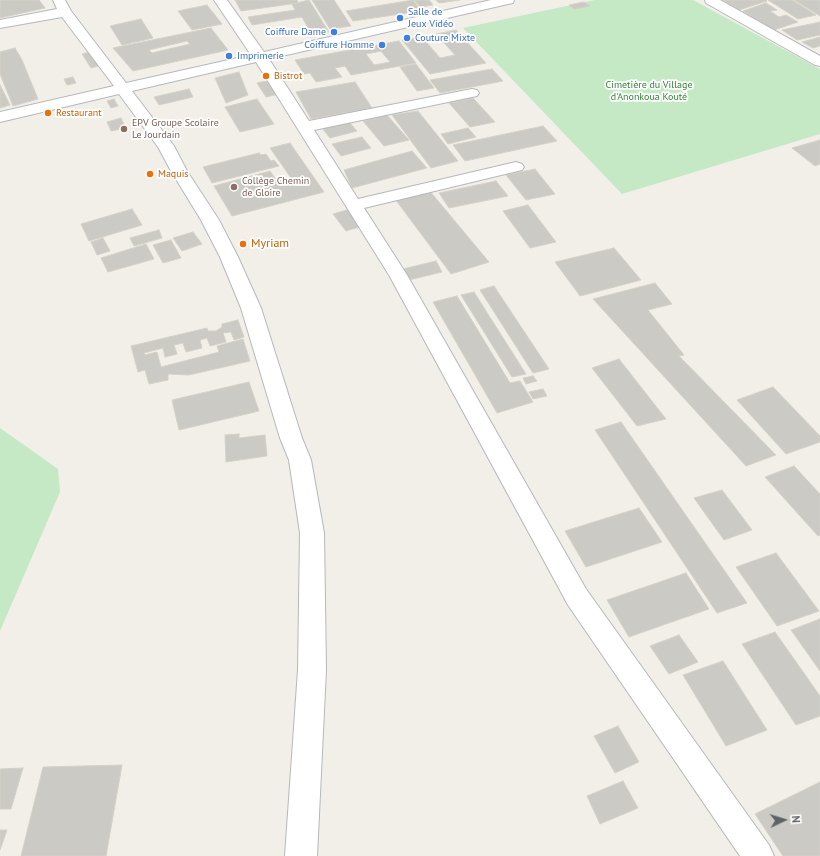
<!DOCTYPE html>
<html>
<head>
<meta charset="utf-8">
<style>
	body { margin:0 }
	#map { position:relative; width:820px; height:856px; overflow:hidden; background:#f1efe8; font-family:"PT Sans",sans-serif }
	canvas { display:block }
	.north { position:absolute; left:764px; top:800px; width:40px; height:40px; -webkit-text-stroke:3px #fff; paint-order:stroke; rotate:86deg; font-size:11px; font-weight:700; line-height:16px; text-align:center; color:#5f6368 }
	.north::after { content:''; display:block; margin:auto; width:14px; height:18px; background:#5f6368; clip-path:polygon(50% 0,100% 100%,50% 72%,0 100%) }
</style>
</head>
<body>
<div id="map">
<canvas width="820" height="856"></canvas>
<div class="north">N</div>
</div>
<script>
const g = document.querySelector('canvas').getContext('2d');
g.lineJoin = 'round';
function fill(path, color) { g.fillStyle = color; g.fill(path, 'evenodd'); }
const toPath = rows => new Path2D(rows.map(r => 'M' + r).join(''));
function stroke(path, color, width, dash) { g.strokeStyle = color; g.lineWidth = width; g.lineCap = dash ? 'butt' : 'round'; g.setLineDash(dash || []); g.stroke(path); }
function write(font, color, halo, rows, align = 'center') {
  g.font = font + ' "PT Sans",sans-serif'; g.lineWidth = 3.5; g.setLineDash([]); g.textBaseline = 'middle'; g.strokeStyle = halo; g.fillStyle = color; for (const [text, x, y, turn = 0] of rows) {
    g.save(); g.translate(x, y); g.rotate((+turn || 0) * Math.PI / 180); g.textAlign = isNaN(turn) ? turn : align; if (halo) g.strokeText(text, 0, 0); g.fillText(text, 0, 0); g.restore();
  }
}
fill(toPath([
	[595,0,693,0,820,69,820,134,622,194,463,28],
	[0,428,58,469,60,492,0,631]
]), '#c5e8c5');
const building = toPath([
	[0,0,39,0,45,8,0,18,0,0],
	[235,0,297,0,298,3,241,11,235,0],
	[309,0,329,32,312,35,302,17,252,25,248,17,295,10,292,4,309,0],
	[312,0,334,0,351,26,330,29,312,0],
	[413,0,421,11,353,21,346,11,413,0],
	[414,0,429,0,433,5,420,7,414,0],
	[436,0,460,0,439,3,436,0],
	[723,0,766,0,767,1,739,10,723,0],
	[768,0,792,0,816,15,798,19,768,0],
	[794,0,820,0,820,16,794,0],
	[584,2,590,6,574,9,569,5,584,2],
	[766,3,777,10,770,11,779,17,786,15,798,22,774,30,743,11,766,3],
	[207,5,222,24,192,30,178,11,207,5],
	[141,19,153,38,122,45,110,26,141,19],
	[820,22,820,35,797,40,782,30,820,22],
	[211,28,228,50,133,71,113,48,211,28],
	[187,41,190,44,152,53,149,50,187,41],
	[456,30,486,63,430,74,402,40,422,37,440,58,455,55,436,34,456,30],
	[820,37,820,46,813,48,802,42,820,37],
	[399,41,416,63,351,75,345,66,335,68,342,77,316,82,310,73,304,74,295,60,399,41],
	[381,51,390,62,374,65,366,54,381,51],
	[15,48,22,60,38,99,13,106,0,74,0,52,15,48],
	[93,51,102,65,91,68,82,54,93,51],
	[416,64,434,88,417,91,400,67,416,64],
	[492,69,503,81,440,93,430,80,492,69],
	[239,72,248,95,226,103,215,78,239,72],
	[73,77,76,83,67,85,64,79,73,77],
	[271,80,279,94,266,97,257,83,271,80],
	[355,82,372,108,311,119,296,92,355,82],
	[0,85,10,105,0,108,0,85],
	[189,89,193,97,159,105,154,97,189,89],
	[473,98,495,122,470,127,449,103,473,98],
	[114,99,118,106,111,108,107,101,114,99],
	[257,99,274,124,240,132,225,107,257,99],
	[418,111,458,161,431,168,392,115,418,111],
	[387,115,409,140,384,146,363,121,387,115],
	[121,118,126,128,111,131,107,122,121,118],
	[348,121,357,131,330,138,322,128,348,121],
	[543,126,557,141,465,161,453,145,543,126],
	[468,128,476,137,448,144,441,134,468,128],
	[362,137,371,148,341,156,332,144,362,137],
	[820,140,820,164,815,166,792,148,820,140],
	[290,143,324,192,232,216,214,186,270,171,277,181,291,178,270,148,290,143],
	[412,151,427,168,352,188,344,170,412,151],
	[259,153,261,155,266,154,271,161,274,160,279,166,212,183,203,167,259,153],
	[535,169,555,194,526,200,506,175,535,169],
	[496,181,508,196,449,208,439,193,496,181],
	[429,190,489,262,451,274,395,199,429,190],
	[528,205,556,242,530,248,503,211,528,205],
	[132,209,142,225,89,241,81,224,132,209],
	[350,209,363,226,346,231,333,214,350,209],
	[159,230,162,238,134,246,130,238,159,230],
	[193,232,202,244,182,251,173,238,193,232],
	[103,238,110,251,97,255,91,242,103,238],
	[171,240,181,258,163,263,153,245,171,240],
	[146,244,154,259,108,272,101,258,146,244],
	[614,248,641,280,580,296,555,262,614,248],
	[436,261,442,272,409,280,403,269,436,261],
	[655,283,672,304,648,310,684,355,679,356,776,455,746,466,593,299,655,283],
	[494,286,549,369,533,373,480,290,494,286],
	[474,292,526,374,512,377,461,295,474,292],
	[457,296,510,383,520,381,533,402,497,413,433,302,457,296],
	[238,320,244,337,234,340,231,332,223,333,226,342,210,346,207,338,200,340,202,348,186,352,183,343,174,345,177,354,165,357,163,348,144,353,145,355,157,352,161,367,219,352,217,346,243,339,250,361,189,375,168,374,168,380,149,384,145,370,138,372,131,346,207,328,208,331,216,331,222,327,222,324,238,320],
	[619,359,666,419,637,426,592,368,619,359],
	[533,376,537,381,526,384,523,378,533,376],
	[249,382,259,411,179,430,172,400,249,382],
	[773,387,820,436,820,442,786,454,737,400,773,387],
	[543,389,547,396,533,399,529,392,543,389],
	[621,422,747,603,717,613,595,430,621,422],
	[239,434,239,438,265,435,267,456,226,462,225,435,239,434],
	[794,466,820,494,820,535,818,536,765,477,794,466],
	[722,490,752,530,724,540,694,498,722,490],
	[639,508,662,542,586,567,565,531,639,508],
	[776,553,819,611,777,626,736,567,776,553],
	[686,573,709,609,629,637,607,600,686,573],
	[820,619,820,671,791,630,820,619],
	[775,632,820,696,820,716,796,725,742,644,775,632],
	[679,635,698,662,669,674,650,646,679,635],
	[723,661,767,730,726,746,683,675,723,661],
	[618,726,639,762,615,773,594,736,618,726],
	[122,765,106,856,21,856,43,767,122,765],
	[23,768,11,809,0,809,0,769,23,768],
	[623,781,638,808,600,824,587,796,623,781],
	[820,782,820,856,783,856,755,814,820,782],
	[0,830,7,830,0,850,0,830]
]);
fill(building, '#cccac5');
stroke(building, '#d6d1c6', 1);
const minor = toPath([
	[53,0,65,0,71,11,126,83,251,55,214,0,227,0,264,52,491,0,514,0,513,3,508,4,269,59,309,121,472,89,477,90,479,93,477,96,472,97,314,130,358,199,516,162,522,164,524,167,522,170,364,208,407,275,586,589,769,845,774,856,740,856,568,605,389,275,256,62,132,91,174,146,187,171,219,220,238,257,261,308,302,438,311,460,324,533,326,670,317,856,285,856,298,670,300,533,289,460,280,438,241,308,220,257,201,220,171,171,158,147,119,94,0,122,0,112,114,86,62,17,0,28,0,20,57,9,53,0],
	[705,0,720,0,820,56,820,66,815,65,706,3,705,0]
]);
stroke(minor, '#b5b8bc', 2);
fill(minor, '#fff');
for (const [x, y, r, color] of [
	[400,18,4,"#3f7fe0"],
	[334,32,4,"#3f7fe0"],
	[407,38,4,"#3f7fe0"],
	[382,45,4,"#3f7fe0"],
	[229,56,4,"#3f7fe0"],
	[266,76,4,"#e8710a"],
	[48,113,4,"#e8710a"],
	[124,129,4,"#8d6e63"],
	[150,174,4,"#e8710a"],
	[234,187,4,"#8d6e63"],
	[243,244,4,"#e8710a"]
]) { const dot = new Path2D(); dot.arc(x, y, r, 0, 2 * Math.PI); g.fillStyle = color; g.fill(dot); stroke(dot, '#fff', 1.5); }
write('10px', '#366cbe', '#fff', [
	["Salle de",408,12],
	["Jeux Vidéo",408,24],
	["Coiffure Dame",326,32,"right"],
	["Couture Mixte",415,38],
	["Coiffure Homme",374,45,"right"],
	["Imprimerie",237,56]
], 'left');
write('10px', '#c56008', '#fff', [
	["Bistrot",274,76],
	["Restaurant",56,113],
	["Maquis",158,174]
], 'left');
write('10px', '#348238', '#fff', [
	["Cimetière du Village",649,85],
	["d'Anonkoua Kouté",649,97]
]);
write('10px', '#785e54', '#fff', [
	["EPV Groupe Scolaire",132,123],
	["Le Jourdain",132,135],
	["Collège Chemin",242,181],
	["de Gloire",242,193]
], 'left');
write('12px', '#c56008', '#fff', [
	["Myriam",251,244]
], 'left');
</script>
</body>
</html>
